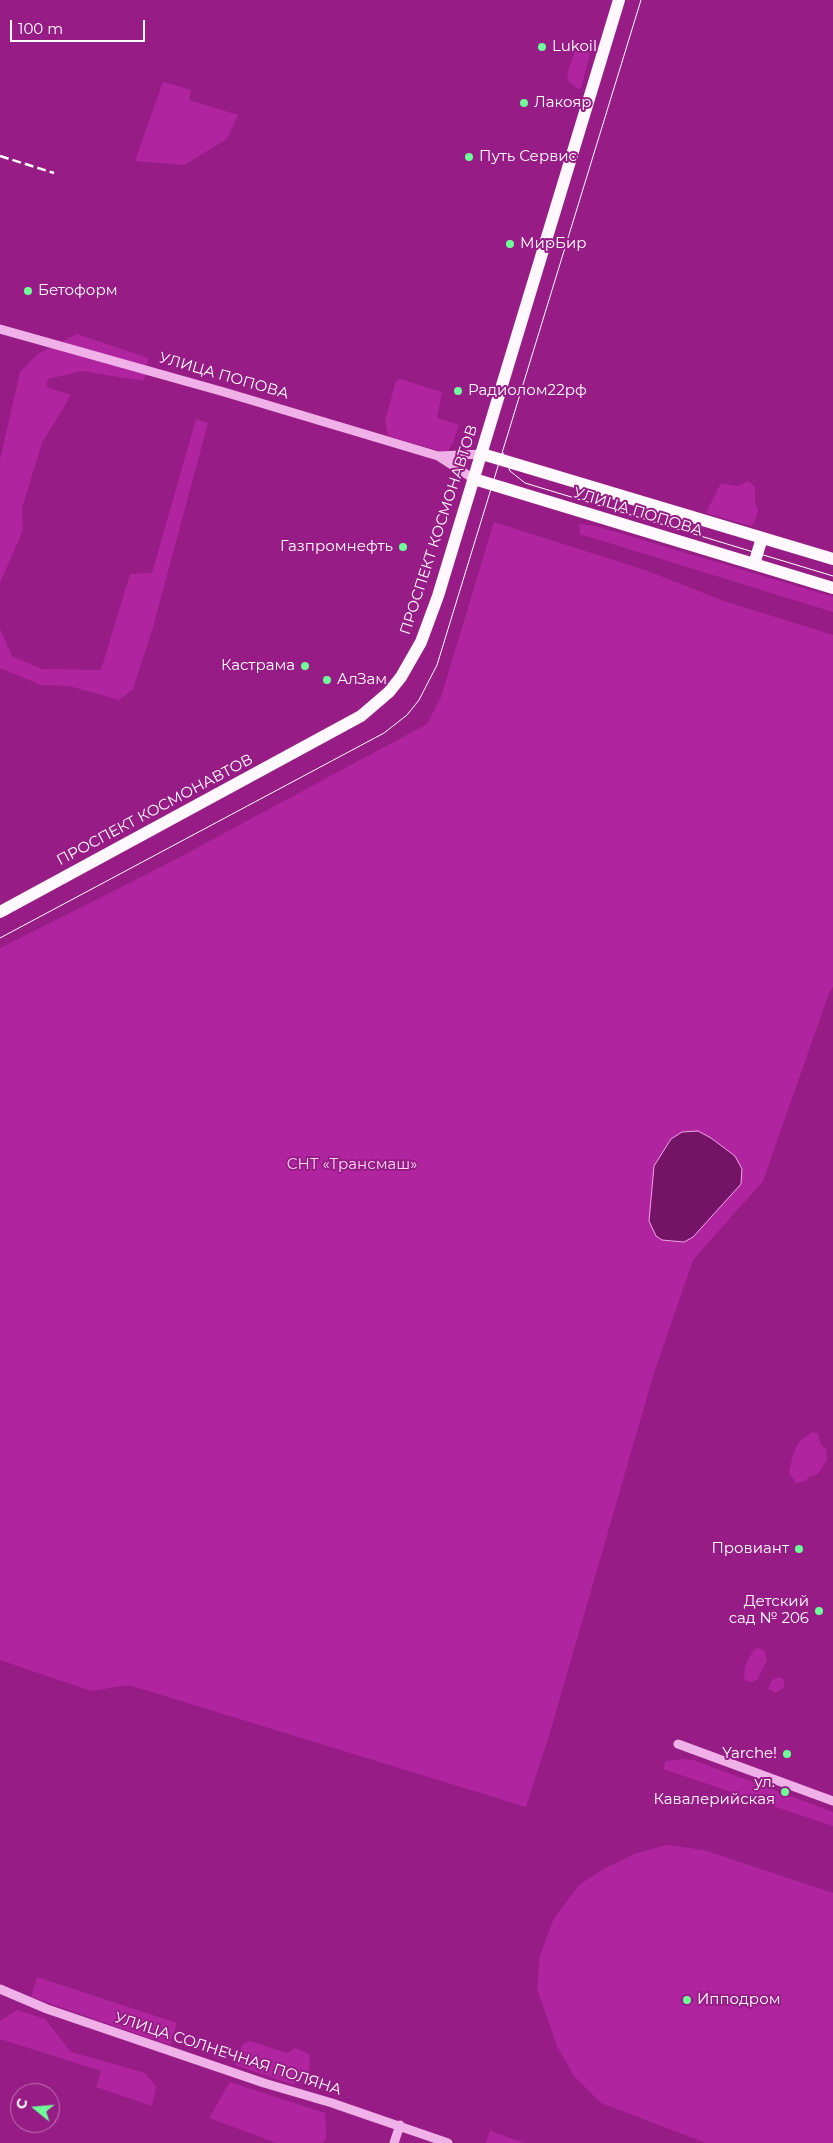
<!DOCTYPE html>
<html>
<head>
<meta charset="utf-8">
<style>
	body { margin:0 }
	#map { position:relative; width:833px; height:2143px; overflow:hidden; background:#971c86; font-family:Montserrat,sans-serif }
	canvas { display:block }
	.north { position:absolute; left:10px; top:2083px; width:50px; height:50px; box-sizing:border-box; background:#971c86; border:1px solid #c177b6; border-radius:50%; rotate:287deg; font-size:14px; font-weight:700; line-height:20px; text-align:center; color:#fff }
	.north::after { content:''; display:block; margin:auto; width:18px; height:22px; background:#6fff98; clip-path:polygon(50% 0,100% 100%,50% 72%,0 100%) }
	.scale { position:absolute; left:10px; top:20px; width:135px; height:22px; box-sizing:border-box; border:2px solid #fff; border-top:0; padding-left:6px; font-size:15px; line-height:18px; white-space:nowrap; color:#fff; -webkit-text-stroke:4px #971c86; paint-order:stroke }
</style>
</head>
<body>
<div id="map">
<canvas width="833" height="2143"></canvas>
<div class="north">С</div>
<div class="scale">100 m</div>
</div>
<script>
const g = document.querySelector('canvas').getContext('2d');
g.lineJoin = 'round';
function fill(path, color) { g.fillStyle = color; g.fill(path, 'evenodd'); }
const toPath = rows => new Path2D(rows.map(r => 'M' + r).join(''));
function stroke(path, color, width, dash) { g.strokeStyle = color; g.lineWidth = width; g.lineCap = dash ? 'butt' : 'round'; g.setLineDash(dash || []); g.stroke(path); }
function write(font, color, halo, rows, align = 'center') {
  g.font = font + ' Montserrat,sans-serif'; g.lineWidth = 4; g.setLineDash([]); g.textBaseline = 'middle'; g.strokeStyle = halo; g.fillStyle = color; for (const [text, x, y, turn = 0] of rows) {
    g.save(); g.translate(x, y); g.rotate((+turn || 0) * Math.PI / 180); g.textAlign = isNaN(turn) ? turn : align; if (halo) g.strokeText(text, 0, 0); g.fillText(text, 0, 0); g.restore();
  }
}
fill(toPath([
	[585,41,592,46,581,88,578,89,569,82,567,75,575,50,579,44],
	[163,82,191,90,189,100,238,115,227,139,184,165,135,161],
	[77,334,148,358,144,381,82,371,48,379,46,387,71,395,42,443,22,508,23,530,0,583,0,460,20,372,38,354],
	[400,379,442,392,437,418,459,425,453,442,447,453,388,436,385,421,396,381],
	[196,419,208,423,153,627,133,689,119,700,69,686,41,685,0,668,0,629,12,656,42,669,101,670,130,574,152,573],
	[748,481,755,487,755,501,758,511,754,523,751,526,706,513,721,483,738,486],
	[494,522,645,570,724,601,833,635,833,987,830,990,763,1181,693,1260,653,1376,551,1729,526,1807,129,1685,91,1691,0,1660,0,948,165,865,427,724,441,697],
	[579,524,596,526,833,597,833,612,580,534],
	[812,1432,818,1434,821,1445,826,1448,827,1460,818,1474,810,1476,804,1482,796,1483,789,1473,793,1454,799,1442],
	[759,1648,765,1651,767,1660,757,1680,750,1682,744,1679,745,1666,754,1649],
	[779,1677,784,1680,784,1688,775,1693,768,1688,772,1680],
	[683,1759,693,1760,833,1812,833,1826,663,1769,666,1761],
	[667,1845,704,1850,833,1893,833,2143,706,2143,601,2103,574,2076,557,2046,537,1989,540,1955,554,1918,579,1885,605,1868,637,1853],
	[37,1977,177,2023,170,2045,31,1997],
	[17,2010,45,2019,71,2052,145,2073,156,2087,152,2106,96,2087,101,2071,0,2039,0,2021],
	[249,2041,288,2053,295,2048,309,2054,310,2069,294,2085,235,2065,242,2045],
	[230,2082,325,2113,326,2139,322,2143,277,2143,209,2118],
	[490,2131,525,2143,486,2143]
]), '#b0259f');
const water = toPath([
	[698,1131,711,1138,735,1156,742,1169,741,1184,693,1237,684,1242,662,1240,656,1236,649,1221,654,1166,671,1139,682,1132,698,1131]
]);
fill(water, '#751367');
stroke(water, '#f1a4e9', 1);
stroke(toPath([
	[0,329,224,392,438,456,474,479],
	[439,456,482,454],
	[678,1744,833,1801],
	[0,1989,47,2009,132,2038,264,2083,332,2103,448,2143],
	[394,2143,400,2125]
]), '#f0b1e8', 9);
stroke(toPath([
	[482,454,833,559],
	[474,479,833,588],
	[754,564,762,538],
	[0,912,361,716,389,692,401,677,421,642,438,596,619,0]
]), '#fff9fe', 12);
stroke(toPath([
	[503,453,510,471,525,483,833,576],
	[0,938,384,733,407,715,419,700,437,665,641,0]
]), '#fff', 1);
stroke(toPath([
	[0,156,54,173]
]), '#fff', 2.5, [9, 4]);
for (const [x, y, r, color] of [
	[542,47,5,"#6fff98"],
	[524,103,5,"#6fff98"],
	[469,157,5,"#6fff98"],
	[510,244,5,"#6fff98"],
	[28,291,5,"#6fff98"],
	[458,391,5,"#6fff98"],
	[403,547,5,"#6fff98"],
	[305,666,5,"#6fff98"],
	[327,680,5,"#6fff98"],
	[799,1549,5,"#6fff98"],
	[819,1611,5,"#6fff98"],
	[787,1754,5,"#6fff98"],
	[785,1792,5,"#6fff98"],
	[687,2000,5,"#6fff98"]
]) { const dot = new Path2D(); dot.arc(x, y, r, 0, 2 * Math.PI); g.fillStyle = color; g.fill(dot); stroke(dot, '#971c86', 2); }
write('15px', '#fff', '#971c86', [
	["Lukoil",552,47],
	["Лакояр",534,103],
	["Путь Сервис",479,157],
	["МирБир",520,244],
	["Бетоформ",38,291],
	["Радиолом22рф",468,391],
	["Газпромнефть",393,547,"right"],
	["Кастрама",295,666,"right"],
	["АлЗам",337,680],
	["Провиант",789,1549,"right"],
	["Детский",809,1602,"right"],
	["сад № 206",809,1619,"right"],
	["Yarche!",777,1754,"right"],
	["ул.",775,1783,"right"],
	["Кавалерийская",775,1800,"right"],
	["Ипподром",697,2000]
], 'left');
write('15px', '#fff', '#971c86', [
	["УЛИЦА ПОПОВА",224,376,16],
	["УЛИЦА ПОПОВА",638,512,17],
	["ПРОСПЕКТ КОСМОНАВТОВ",439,530,-72],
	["ПРОСПЕКТ КОСМОНАВТОВ",155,810,-28],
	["УЛИЦА СОЛНЕЧНАЯ ПОЛЯНА",228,2054,18]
]);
write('15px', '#fbd7f7', '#971c86', [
	["СНТ «Трансмаш»",352,1165]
]);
</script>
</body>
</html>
